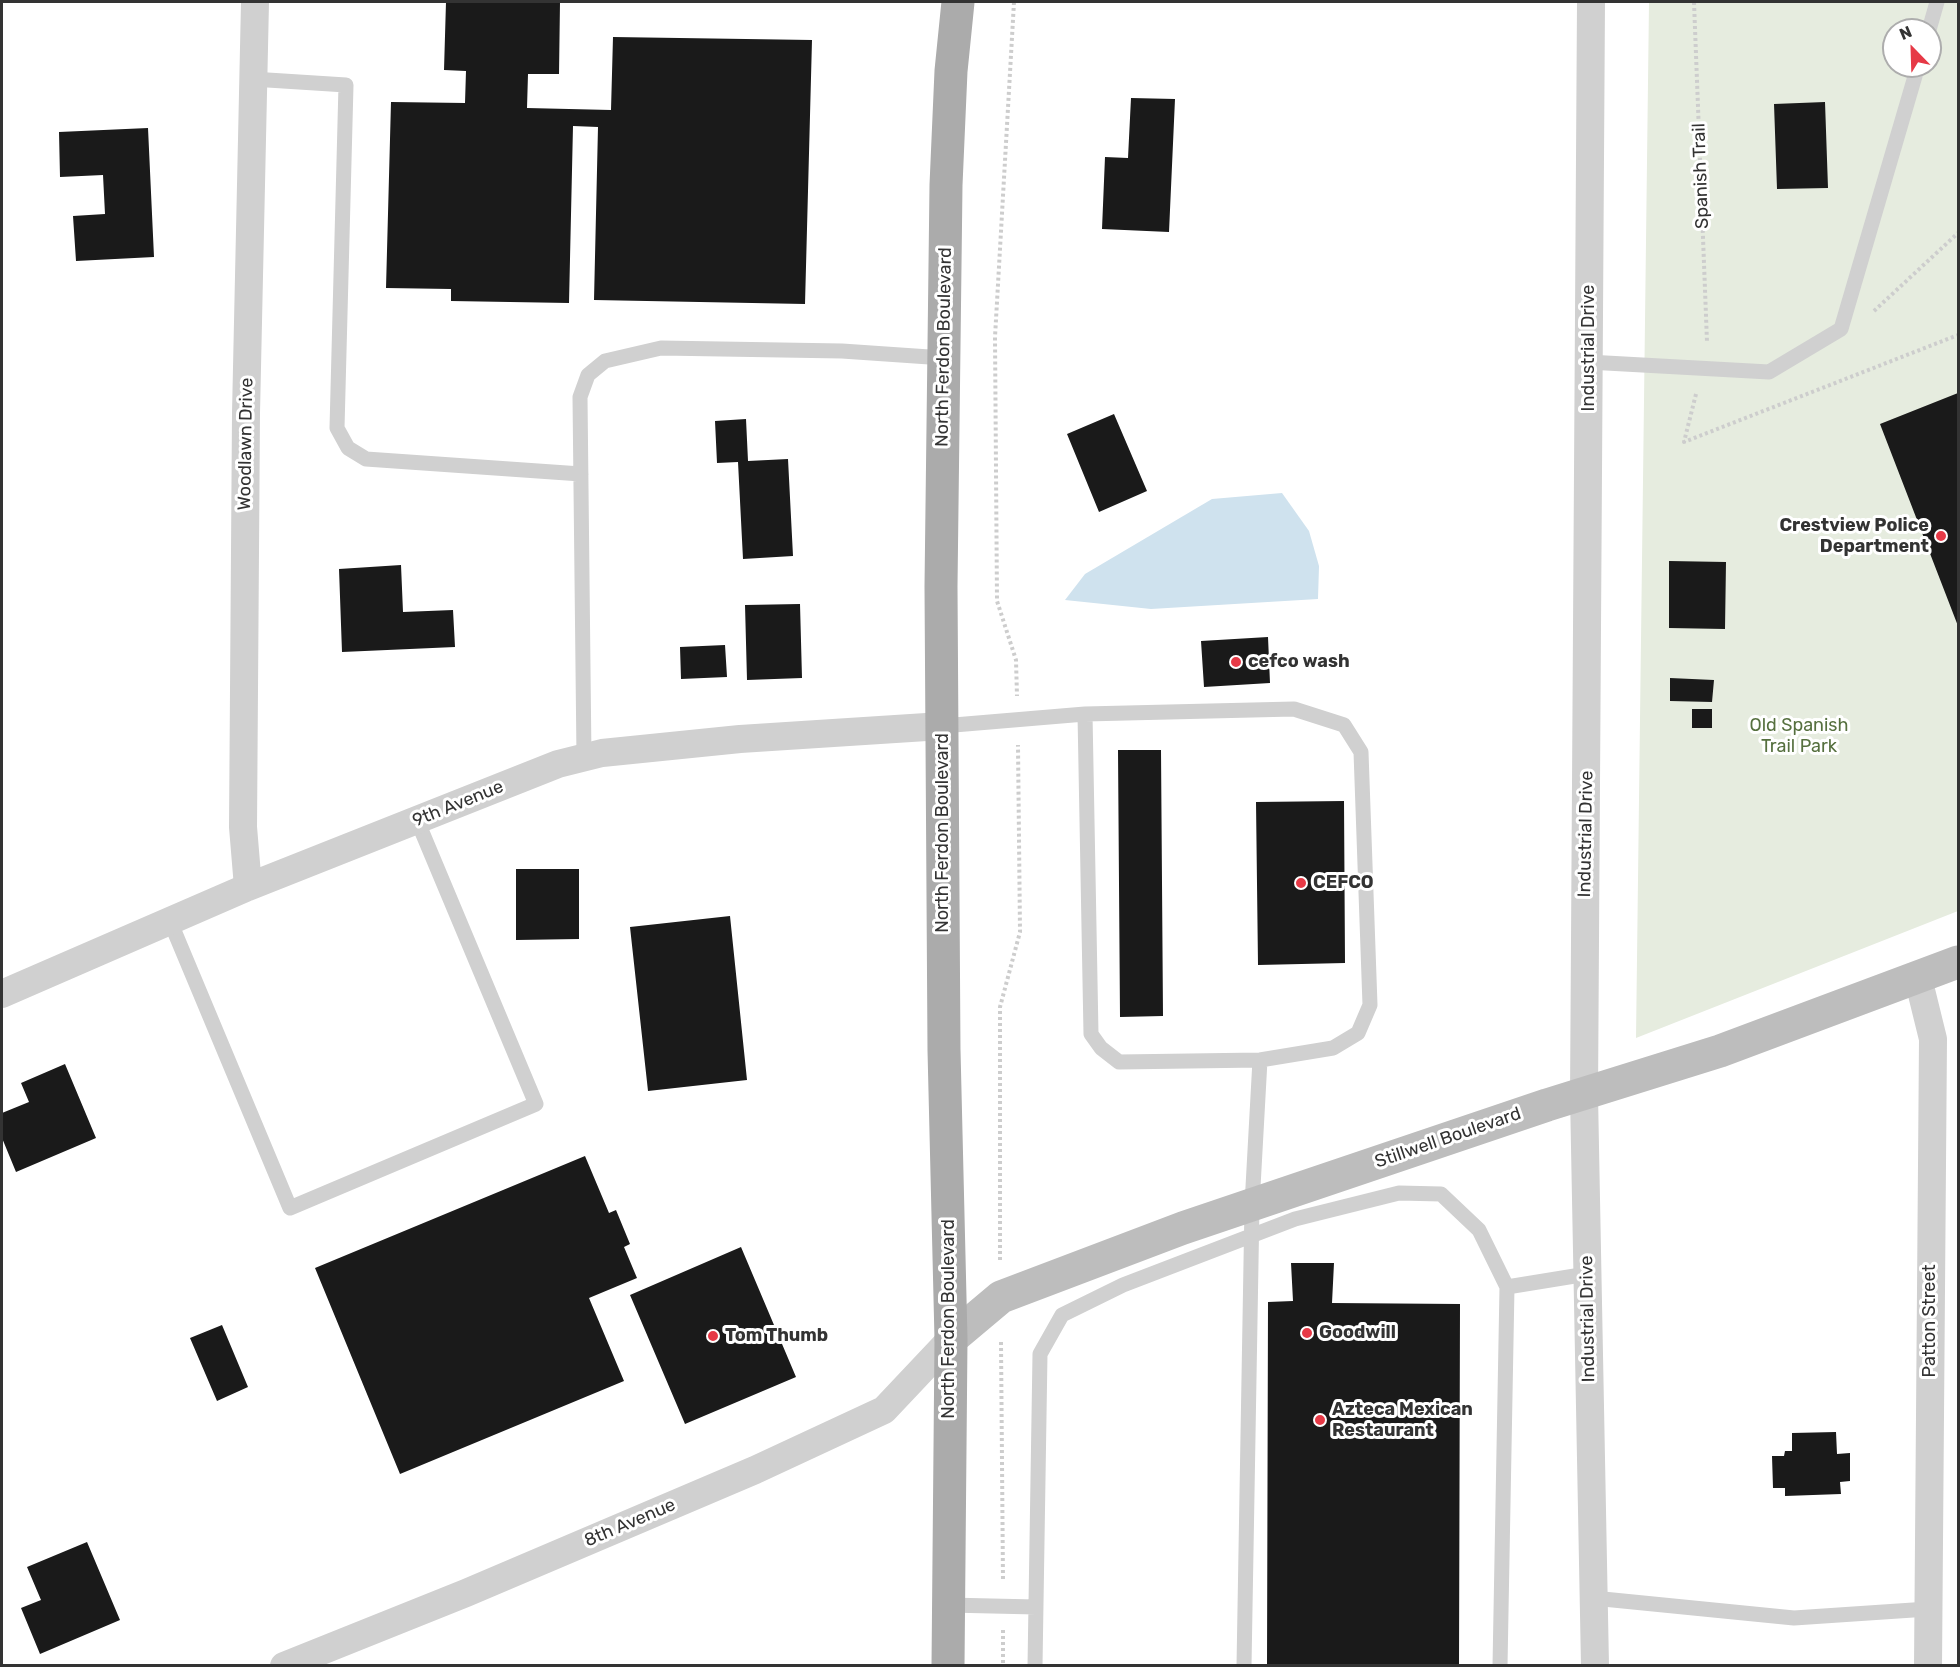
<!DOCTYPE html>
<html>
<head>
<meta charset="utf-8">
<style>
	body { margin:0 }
	#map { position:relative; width:1960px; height:1667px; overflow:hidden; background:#fff; font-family:Rubik,sans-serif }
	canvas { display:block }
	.frame { position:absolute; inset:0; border:3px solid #333; pointer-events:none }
	.north { position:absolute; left:1882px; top:18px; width:60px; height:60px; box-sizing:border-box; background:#fff; border:2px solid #adadad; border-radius:50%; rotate:337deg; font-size:16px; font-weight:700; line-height:24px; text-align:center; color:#333 }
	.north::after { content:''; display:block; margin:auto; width:21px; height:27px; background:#e63946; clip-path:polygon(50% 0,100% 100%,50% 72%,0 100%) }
</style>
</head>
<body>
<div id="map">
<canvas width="1960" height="1667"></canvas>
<div class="frame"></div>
<div class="north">N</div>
</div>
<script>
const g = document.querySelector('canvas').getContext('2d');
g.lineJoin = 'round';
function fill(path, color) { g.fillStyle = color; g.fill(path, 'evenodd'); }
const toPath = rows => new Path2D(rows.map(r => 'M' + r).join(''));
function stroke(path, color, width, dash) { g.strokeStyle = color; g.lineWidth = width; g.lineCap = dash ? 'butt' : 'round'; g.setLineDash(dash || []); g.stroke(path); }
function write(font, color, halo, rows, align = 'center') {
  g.font = font + ' Rubik,sans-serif'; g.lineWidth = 6; g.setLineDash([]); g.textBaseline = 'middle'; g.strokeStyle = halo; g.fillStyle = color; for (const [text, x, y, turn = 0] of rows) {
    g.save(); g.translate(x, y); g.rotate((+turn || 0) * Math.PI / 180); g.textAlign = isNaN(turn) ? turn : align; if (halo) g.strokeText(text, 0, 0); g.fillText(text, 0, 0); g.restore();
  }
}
fill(toPath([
	[1649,2,1958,2,1958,911,1636,1038],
	[1894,30,1930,30,1930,66,1894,66]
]), '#e6ecdf');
fill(toPath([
	[1282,493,1309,531,1319,566,1318,599,1151,609,1065,600,1085,574,1212,499]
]), '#cfe2ee');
fill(toPath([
	[446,2,560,2,559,74,528,74,527,108,611,110,613,37,812,40,805,304,594,300,598,127,573,126,569,303,451,301,451,289,386,288,391,102,465,103,466,71,444,70],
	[1131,98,1175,99,1169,232,1102,229,1105,157,1128,158],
	[1825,102,1828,188,1777,189,1774,104],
	[148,128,154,257,76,261,73,216,105,214,103,175,60,177,59,132],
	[1958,393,1958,626,1880,424],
	[1114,414,1147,491,1099,512,1067,434],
	[746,419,748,461,788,459,793,556,743,559,738,462,717,463,715,421],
	[1669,561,1726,562,1725,629,1669,628],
	[401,565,403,612,453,610,455,647,342,652,339,569],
	[800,604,802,678,747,680,745,605],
	[1268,637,1270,683,1204,687,1201,641],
	[725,645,727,677,681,679,680,647],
	[1670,678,1714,680,1712,702,1670,701],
	[1692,709,1712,709,1712,728,1692,728],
	[1118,750,1161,750,1163,1016,1120,1017],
	[1344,801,1345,963,1258,965,1256,802],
	[516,869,579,869,579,939,516,940],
	[730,916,747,1080,648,1091,630,927],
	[65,1064,96,1138,16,1172,2,1138,2,1113,29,1102,21,1083],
	[585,1156,609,1213,616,1210,630,1244,624,1247,637,1278,589,1298,624,1381,400,1474,315,1268],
	[741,1247,796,1377,685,1424,630,1295],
	[1291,1263,1334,1263,1332,1303,1460,1304,1459,1666,1267,1666,1268,1302,1293,1301],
	[222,1325,248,1387,217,1401,190,1338],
	[1836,1432,1837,1454,1850,1453,1850,1481,1840,1482,1841,1494,1785,1496,1785,1488,1773,1488,1772,1456,1784,1456,1785,1451,1792,1451,1792,1433],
	[87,1542,120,1620,40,1654,21,1608,41,1600,27,1567]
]), '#1a1a1a');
stroke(toPath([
	[1014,2,995,337,997,601,1016,660,1017,696],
	[1694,2,1707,342],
	[1874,311,1958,233],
	[1696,394,1684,442,1958,335],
	[1000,1260,1000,1007,1020,932,1018,745],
	[1001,1342,1003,1581],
	[1003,1630,1003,1666]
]), '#cdcdcd', 4, [3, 3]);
stroke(toPath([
	[1929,30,1937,2],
	[252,79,346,85,337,428,348,448,366,459,581,474],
	[1588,362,1769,372,1841,329,1918,66],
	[942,726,1085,714,1294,709,1344,725,1361,752,1370,1005,1358,1033,1333,1048,1260,1060,1119,1062,1101,1048,1091,1034,1085,714],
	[584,758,580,397,588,375,605,361,661,348,842,351,944,358],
	[170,921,290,1208,536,1104,417,820],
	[1593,1598,1794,1618,1928,1609],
	[948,1605,1036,1607],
	[1035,1666,1040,1354,1062,1315,1123,1285,1295,1219,1399,1193,1441,1194,1479,1230,1507,1287],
	[1244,1666,1252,1205,1260,1060],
	[1500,1666,1507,1287,1587,1274]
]), '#d0d0d0', 15);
stroke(toPath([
	[1591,2,1584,1095,1595,1666],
	[248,887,243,827,246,413,255,2],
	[1918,978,1933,1039,1928,1666],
	[2,994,248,887,558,764,602,753,740,739,942,726],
	[284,1666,466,1593,755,1470,884,1410,951,1339]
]), '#d0d0d0', 28);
stroke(toPath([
	[951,1339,1001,1297,1183,1228,1547,1105,1720,1051,1958,962]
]), '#bdbdbd', 33);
stroke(toPath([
	[948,1666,951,1339,944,1050,941,586,946,185,951,71,958,2]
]), '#ababab', 33);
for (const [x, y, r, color] of [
	[1941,536,6,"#e63946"],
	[1236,662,6,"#e63946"],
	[1301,883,6,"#e63946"],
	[1307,1333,6,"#e63946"],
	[713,1336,6,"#e63946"],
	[1320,1420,6,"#e63946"]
]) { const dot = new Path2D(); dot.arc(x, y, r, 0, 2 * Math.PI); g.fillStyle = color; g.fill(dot); stroke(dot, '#fff', 2); }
write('18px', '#333', '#fff', [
	["Spanish Trail",1701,176,-92],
	["North Ferdon Boulevard",944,347,-89],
	["Industrial Drive",1589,348,-90],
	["Woodlawn Drive",246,444,-89],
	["9th Avenue",458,804,-22],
	["North Ferdon Boulevard",943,833,-90],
	["Industrial Drive",1586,834,-89],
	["Stillwell Boulevard",1448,1138,-19],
	["North Ferdon Boulevard",949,1319,-90],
	["Industrial Drive",1588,1319,-91],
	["Patton Street",1930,1321,-90],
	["8th Avenue",630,1523,-23]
]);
write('bold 18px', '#333', '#fff', [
	["Crestview Police",1929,526,"right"],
	["Department",1929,547,"right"],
	["cefco wash",1248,662],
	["CEFCO",1313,883],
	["Goodwill",1319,1333],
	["Tom Thumb",725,1336],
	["Azteca Mexican",1332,1410],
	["Restaurant",1332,1431]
], 'left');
write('18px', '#56703f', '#fff', [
	["Old Spanish",1799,726],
	["Trail Park",1799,747]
]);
</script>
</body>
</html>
